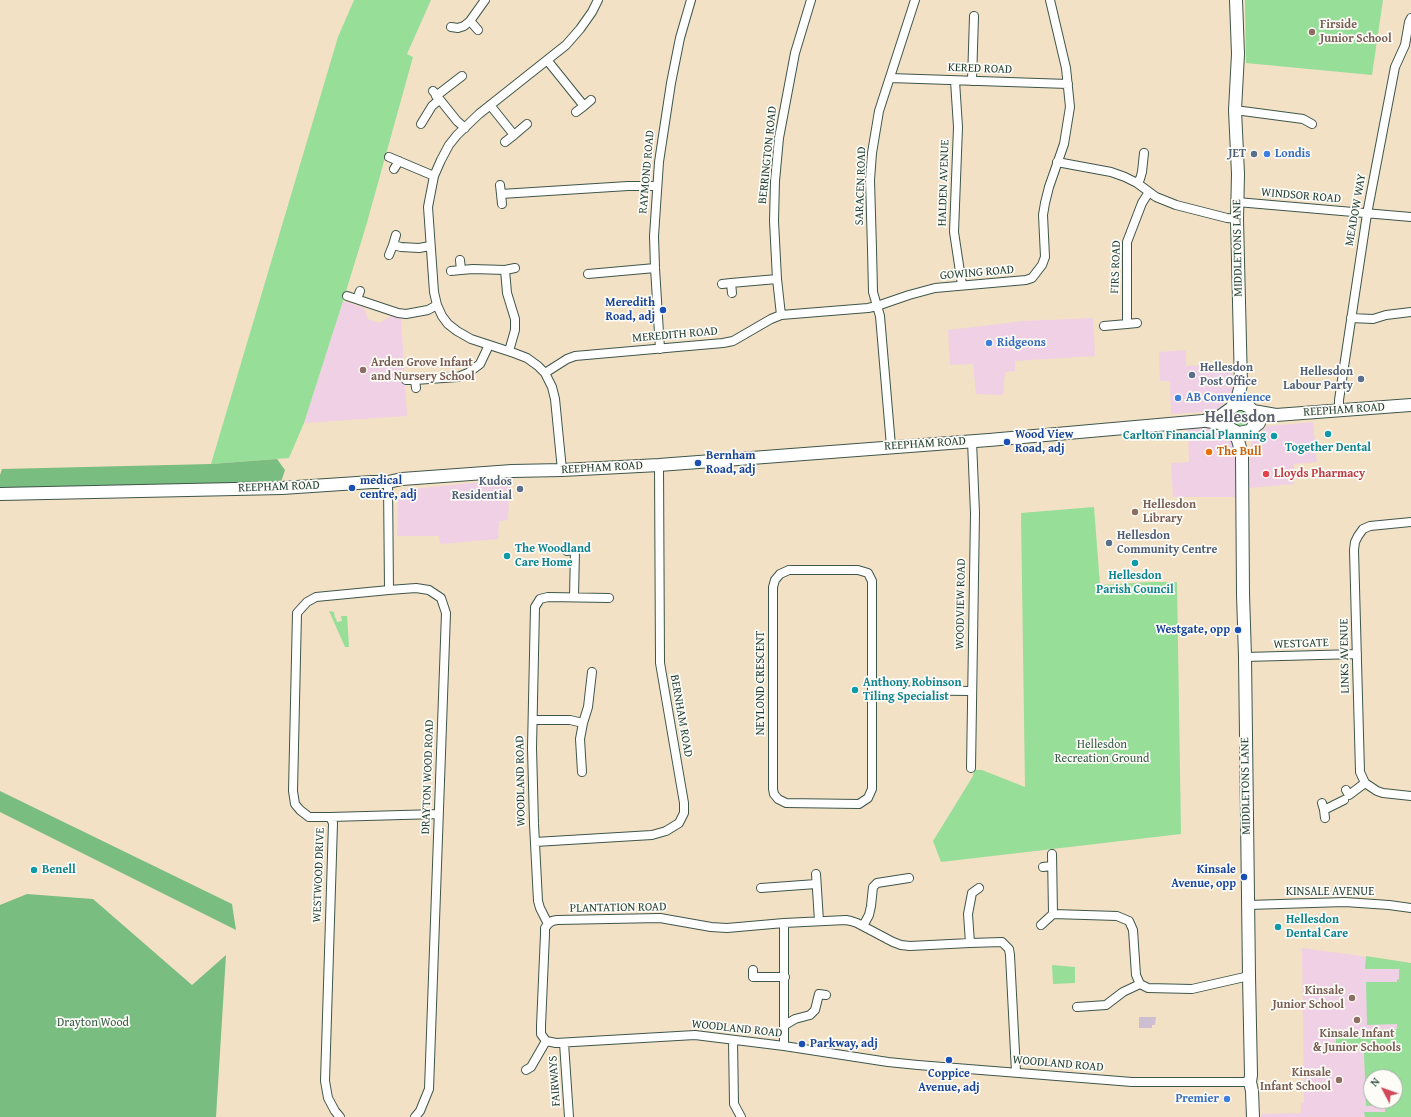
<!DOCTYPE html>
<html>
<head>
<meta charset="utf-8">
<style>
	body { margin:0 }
	#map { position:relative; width:1411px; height:1117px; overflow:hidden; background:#f3e1c6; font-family:"Gentium Book Plus",serif }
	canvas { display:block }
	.north { position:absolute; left:1363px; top:1069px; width:40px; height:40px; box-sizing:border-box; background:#fdfcf7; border:1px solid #a4b0a9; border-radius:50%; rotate:311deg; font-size:11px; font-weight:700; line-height:16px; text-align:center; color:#1f3d34 }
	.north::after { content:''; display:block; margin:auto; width:14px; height:18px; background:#d1495b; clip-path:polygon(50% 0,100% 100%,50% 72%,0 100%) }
</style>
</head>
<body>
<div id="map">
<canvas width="1411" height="1117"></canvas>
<div class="north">N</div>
</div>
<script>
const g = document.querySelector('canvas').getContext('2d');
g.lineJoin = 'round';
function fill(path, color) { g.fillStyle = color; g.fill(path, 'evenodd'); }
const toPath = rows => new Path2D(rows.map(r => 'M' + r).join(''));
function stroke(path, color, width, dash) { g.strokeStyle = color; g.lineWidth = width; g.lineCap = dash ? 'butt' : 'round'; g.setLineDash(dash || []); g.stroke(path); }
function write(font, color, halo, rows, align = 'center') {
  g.font = font + ' "Gentium Book Plus",serif'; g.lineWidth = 3.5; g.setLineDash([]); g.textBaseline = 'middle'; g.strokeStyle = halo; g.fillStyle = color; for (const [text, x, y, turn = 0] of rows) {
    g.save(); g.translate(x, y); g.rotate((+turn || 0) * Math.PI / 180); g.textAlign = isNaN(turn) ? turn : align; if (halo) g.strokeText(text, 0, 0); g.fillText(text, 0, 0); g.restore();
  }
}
fill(toPath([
	[343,301,364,308,368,319,379,323,392,316,401,318,407,416,304,423],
	[1093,318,1095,356,1015,361,1015,371,1005,372,1003,395,976,394,973,364,950,365,948,330,1024,321],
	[1186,350,1186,366,1232,364,1233,393,1217,411,1171,414,1170,381,1160,381,1159,352],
	[1313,422,1317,462,1294,464,1294,484,1249,488,1251,442,1267,426],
	[1204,426,1218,428,1236,444,1239,497,1173,497,1171,463,1189,462,1188,428],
	[510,479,508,520,499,521,498,539,440,544,439,536,397,536,398,495,402,490],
	[1302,948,1411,963,1411,1117,1261,1117,1261,1114,1301,1113,1301,1103,1304,1103],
	[1371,1077,1395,1077,1395,1101,1371,1101]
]), '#f0d0e4');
fill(toPath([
	[1139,1017,1156,1017,1155,1025,1152,1025,1152,1028,1139,1028]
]), '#cebed1');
fill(toPath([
	[354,0,431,0,407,54,413,57,366,226,343,301,304,423,289,458,211,464,338,37],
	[1245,0,1383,0,1372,75,1246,63],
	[1238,407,1250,412,1249,424,1242,429,1231,424,1229,420,1230,416],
	[1094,507,1100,585,1151,582,1177,582,1181,834,941,862,933,841,973,776,974,770,982,770,1025,787,1021,513],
	[329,611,334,612,335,618,336,618,337,622,342,621,341,616,347,616,349,647,345,647],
	[1366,956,1411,963,1411,1117,1365,1117,1364,1112,1385,1112,1385,1105,1366,1106,1364,1053,1361,1050,1351,1047,1349,1045,1341,1045,1340,1043,1336,1044,1336,1037,1365,1037,1365,1030,1397,1029,1397,1024,1367,1025,1366,982,1397,982,1397,980,1399,979,1399,969,1365,969],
	[1371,1077,1395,1077,1395,1101,1371,1101],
	[1052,965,1075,967,1075,983,1053,984]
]), '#97de98');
fill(toPath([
	[277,459,285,470,280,485,0,490,0,475,2,469,211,464],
	[0,791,232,904,236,930,0,812],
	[27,894,93,899,192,985,226,955,216,1117,0,1117,0,905]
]), '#79bd80');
const street = toPath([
	[470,21,478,30],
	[451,27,458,28,464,26,470,21,485,0],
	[547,60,584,106,576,112],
	[890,78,1068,84],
	[955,81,958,127,954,232,962,285],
	[972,81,974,16],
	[433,91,457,121,465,128],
	[436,96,462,76],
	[490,105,514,135,527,124],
	[584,106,591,100],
	[1235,110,1303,119,1312,124],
	[421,124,432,106,439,100],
	[505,142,514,135],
	[389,157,434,176],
	[1057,162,1111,172,1125,177,1137,183,1156,197,1176,205,1227,218,1237,219],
	[394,169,399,161],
	[1137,183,1140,179,1142,172,1144,153],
	[500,185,501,194,628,186,657,186],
	[501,194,502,204],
	[1237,202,1411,217],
	[396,235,393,245,401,247,419,248,430,246],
	[389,255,393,245],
	[460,260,461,270,473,269,505,270],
	[451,271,461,270],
	[588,274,655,268],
	[722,284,731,283],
	[732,293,731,283,777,279],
	[347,296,398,313,406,314,428,310,437,305],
	[357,299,360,291],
	[781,315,777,279,774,221,775,181,779,138,795,53,811,0],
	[1351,318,1373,319,1386,315,1411,312],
	[1137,323,1127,324,1127,242,1142,203,1149,192],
	[1104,326,1127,324],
	[660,349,655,268,654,236,659,162,671,83,680,38,691,0],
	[509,351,515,330,515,319,507,293,505,270,515,268],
	[545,373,567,359,575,356,723,343,733,341,771,319,781,315,868,308,877,306,873,292,872,249,870,180,872,153,879,111,915,0],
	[406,380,415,380],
	[416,388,415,380,458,377,468,373,480,364,489,345],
	[1339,410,1339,400,1367,214,1395,67,1405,45,1409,22,1411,18],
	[891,446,880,316,877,306,909,295,935,288,1026,280,1032,278,1042,265,1045,257,1043,215,1045,203,1049,187,1064,144,1070,107,1066,68,1050,0],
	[562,470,555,399,552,387,545,373,538,366,527,358,514,353,471,339,457,331,448,324,442,316,437,305,434,292,428,207,434,176,441,160,449,145,457,135,479,114,566,45,580,29,592,12,598,0],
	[388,482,389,590,416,588,429,590,441,598,446,613,429,1089,420,1111,415,1117],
	[1411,522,1370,526,1363,529,1358,536,1355,542,1354,550,1360,772,1365,783,1377,791,1383,793,1411,796],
	[567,551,575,550,574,597],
	[789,570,858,570,868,573,872,581,872,789,868,798,859,804,786,803,778,799,774,794,773,789,773,587,775,580,780,574,789,570],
	[609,598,548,597,540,599,535,607,532,748,534,824,538,901,540,908,548,924,545,928,545,934,541,1026,541,1034,546,1041,556,1043,695,1035,784,1046,888,1062,918,1065,1132,1082,1250,1082],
	[1245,657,1357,654],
	[872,690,972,691],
	[533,720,570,720,583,723,580,739,582,772],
	[583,723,588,707,592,672],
	[971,768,975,513,972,441],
	[1346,790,1349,795,1365,783],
	[1322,803,1324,810,1344,800],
	[1324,810,1325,818],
	[330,817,438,814],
	[535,842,652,835,666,831,679,823,684,813,684,803,660,663,659,465],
	[1052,854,1053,914,1117,916,1129,921,1133,930,1136,975,1140,984,1148,988,1192,989,1249,976],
	[1043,867,1052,866],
	[816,874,819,921],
	[761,888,816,884],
	[1248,905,1345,902,1389,905,1411,908],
	[784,923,784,1046],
	[548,924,552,921,557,920,660,918,711,927,727,928,784,923,846,920,851,921,857,923,893,942,901,945,910,946,970,943,1002,942,1009,949,1010,955,1016,1072],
	[1041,925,1053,914],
	[863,926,869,915,871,906,873,887,877,883,909,878],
	[970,943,968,914,972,893,979,888],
	[753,970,753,977,785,977],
	[1077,1007,1106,1005,1123,992,1140,984],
	[785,1025,795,1019,810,1015,815,1010,819,994,826,995],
	[733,1040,734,1104,741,1117],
	[564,1043,569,1117],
	[526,1070,531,1067,546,1041],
	[340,1117,335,1111,328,1098,325,1081,333,823,330,817,309,817,300,810,295,804,293,791,297,613,307,602,316,597,389,590]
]);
const secondary = toPath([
	[1232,407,1237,400,1241,385,1237,219,1238,174,1235,110,1238,54,1236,0],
	[1253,411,1276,415,1411,405],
	[1207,421,1219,423,1239,433,1249,431,1259,423],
	[1233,431,1238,440,1242,455,1243,594,1245,657,1249,976,1251,1075,1250,1082,1252,1091,1253,1117],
	[0,494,282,488,372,482,388,482,402,479,512,471,562,470,659,465,989,440,1203,421,1219,417,1237,404,1243,404,1249,407,1253,411,1255,421,1253,427]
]);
stroke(street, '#3f564a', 10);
stroke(secondary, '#3f564a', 14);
stroke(street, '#fff', 8);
stroke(secondary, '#fff', 12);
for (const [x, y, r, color] of [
	[1312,32,4,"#8d6e63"],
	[1254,154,4,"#5c6f8a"],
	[1267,154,4,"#3f7fe0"],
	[663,310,4,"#1a4fb4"],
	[989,343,4,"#3f7fe0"],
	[363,370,4,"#8d6e63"],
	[1192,375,4,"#5c6f8a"],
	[1361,379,4,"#5c6f8a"],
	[1178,398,4,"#3f7fe0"],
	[1328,434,4,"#0f9aa8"],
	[1274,436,4,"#0f9aa8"],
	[1007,442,4,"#1a4fb4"],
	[1209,452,4,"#e8710a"],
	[698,463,4,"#1a4fb4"],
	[1266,474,4,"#e0444e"],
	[352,488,4,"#1a4fb4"],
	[520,489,4,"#5c6f8a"],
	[1135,512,4,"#8d6e63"],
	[1109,543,4,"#5c6f8a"],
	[507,556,4,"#0f9aa8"],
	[1135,563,4,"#0f9aa8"],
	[1238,630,4,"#1a4fb4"],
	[855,690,4,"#0f9aa8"],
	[34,870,4,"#0f9aa8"],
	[1244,877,4,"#1a4fb4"],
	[1278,927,4,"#0f9aa8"],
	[1352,998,4,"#8d6e63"],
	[1357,1020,4,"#8d6e63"],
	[802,1044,4,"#1a4fb4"],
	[949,1060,4,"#1a4fb4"],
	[1339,1080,4,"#8d6e63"],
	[1227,1099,4,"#3f7fe0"]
]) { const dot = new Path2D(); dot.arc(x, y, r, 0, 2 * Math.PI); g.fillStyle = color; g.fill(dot); stroke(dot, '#fdfcf7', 1.5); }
write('bold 12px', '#785e54', '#fdfcf7', [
	["Firside",1320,25],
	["Junior School",1320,39],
	["Arden Grove Infant",371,363],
	["and Nursery School",371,377],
	["Hellesdon",1143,505],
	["Library",1143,519],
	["Kinsale",1344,991,"right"],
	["Junior School",1344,1005,"right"],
	["Kinsale Infant",1357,1034,"center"],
	["& Junior Schools",1357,1048,"center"],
	["Kinsale",1331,1073,"right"],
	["Infant School",1331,1087,"right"]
], 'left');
write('12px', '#1f3d34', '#fdfcf7', [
	["KERED ROAD",980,69,2],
	["BERRINGTON ROAD",768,155,-84],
	["RAYMOND ROAD",647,172,-85],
	["HALDEN AVENUE",944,183,-88],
	["SARACEN ROAD",861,186,-88],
	["WINDSOR ROAD",1301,196,5],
	["MEADOW WAY",1356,210,-80],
	["MIDDLETONS LANE",1238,248,-91],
	["FIRS ROAD",1116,267,-88],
	["GOWING ROAD",977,273,-5],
	["MEREDITH ROAD",675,335,-5],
	["REEPHAM ROAD",1344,410,-4],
	["REEPHAM ROAD",925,444,-4],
	["REEPHAM ROAD",602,468,-3],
	["REEPHAM ROAD",279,487,-2],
	["WOODVIEW ROAD",961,604,-89],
	["WESTGATE",1301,644,-2],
	["LINKS AVENUE",1345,656,-91],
	["NEYLOND CRESCENT",761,683,-90],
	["BERNHAM ROAD",681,716,80],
	["DRAYTON WOOD ROAD",428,777,-88],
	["WOODLAND ROAD",521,781,-91],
	["MIDDLETONS LANE",1246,786,-91],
	["WESTWOOD DRIVE",319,875,-88],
	["KINSALE AVENUE",1330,892],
	["PLANTATION ROAD",618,908,-1],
	["WOODLAND ROAD",737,1029,6],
	["WOODLAND ROAD",1058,1064,5],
	["FAIRWAYS",555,1081,-94]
]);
write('bold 12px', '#4e5e75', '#fdfcf7', [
	["JET",1246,154],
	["Hellesdon",1200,368,"left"],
	["Post Office",1200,382,"left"],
	["Hellesdon",1353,372],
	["Labour Party",1353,386],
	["Kudos",512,482],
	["Residential",512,496],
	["Hellesdon",1117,536,"left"],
	["Community Centre",1117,550,"left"]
], 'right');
write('bold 12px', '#366cbe', '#fdfcf7', [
	["Londis",1275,154],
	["Ridgeons",997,343],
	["AB Convenience",1186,398],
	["Premier",1219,1099,"right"]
], 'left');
write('bold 12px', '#164399', '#fdfcf7', [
	["Meredith",655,303,"right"],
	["Road, adj",655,317,"right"],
	["Wood View",1015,435],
	["Road, adj",1015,449],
	["Bernham",706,456],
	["Road, adj",706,470],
	["medical",360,481],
	["centre, adj",360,495],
	["Westgate, opp",1230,630,"right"],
	["Kinsale",1236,870,"right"],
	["Avenue, opp",1236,884,"right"],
	["Parkway, adj",810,1044],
	["Coppice",949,1074,"center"],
	["Avenue, adj",949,1088,"center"]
], 'left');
write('bold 12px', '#0d838f', '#fdfcf7', [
	["Carlton Financial Planning",1266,436,"right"],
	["Together Dental",1328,448,"center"],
	["The Woodland",515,549],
	["Care Home",515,563],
	["Hellesdon",1135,576,"center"],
	["Parish Council",1135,590,"center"],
	["Anthony Robinson",863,683],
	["Tiling Specialist",863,697],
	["Benell",42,870],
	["Hellesdon",1286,920],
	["Dental Care",1286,934]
], 'left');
write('bold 12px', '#c56008', '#fdfcf7', [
	["The Bull",1217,452]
], 'left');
write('bold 12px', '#be3a42', '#fdfcf7', [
	["Lloyds Pharmacy",1274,474]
], 'left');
write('12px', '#375d48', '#fdfcf7', [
	["Hellesdon",1102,745],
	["Recreation Ground",1102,759],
	["Drayton Wood",93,1023]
]);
write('bold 16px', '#5c6270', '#fdfcf7', [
	["Hellesdon",1240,418]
]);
</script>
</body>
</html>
